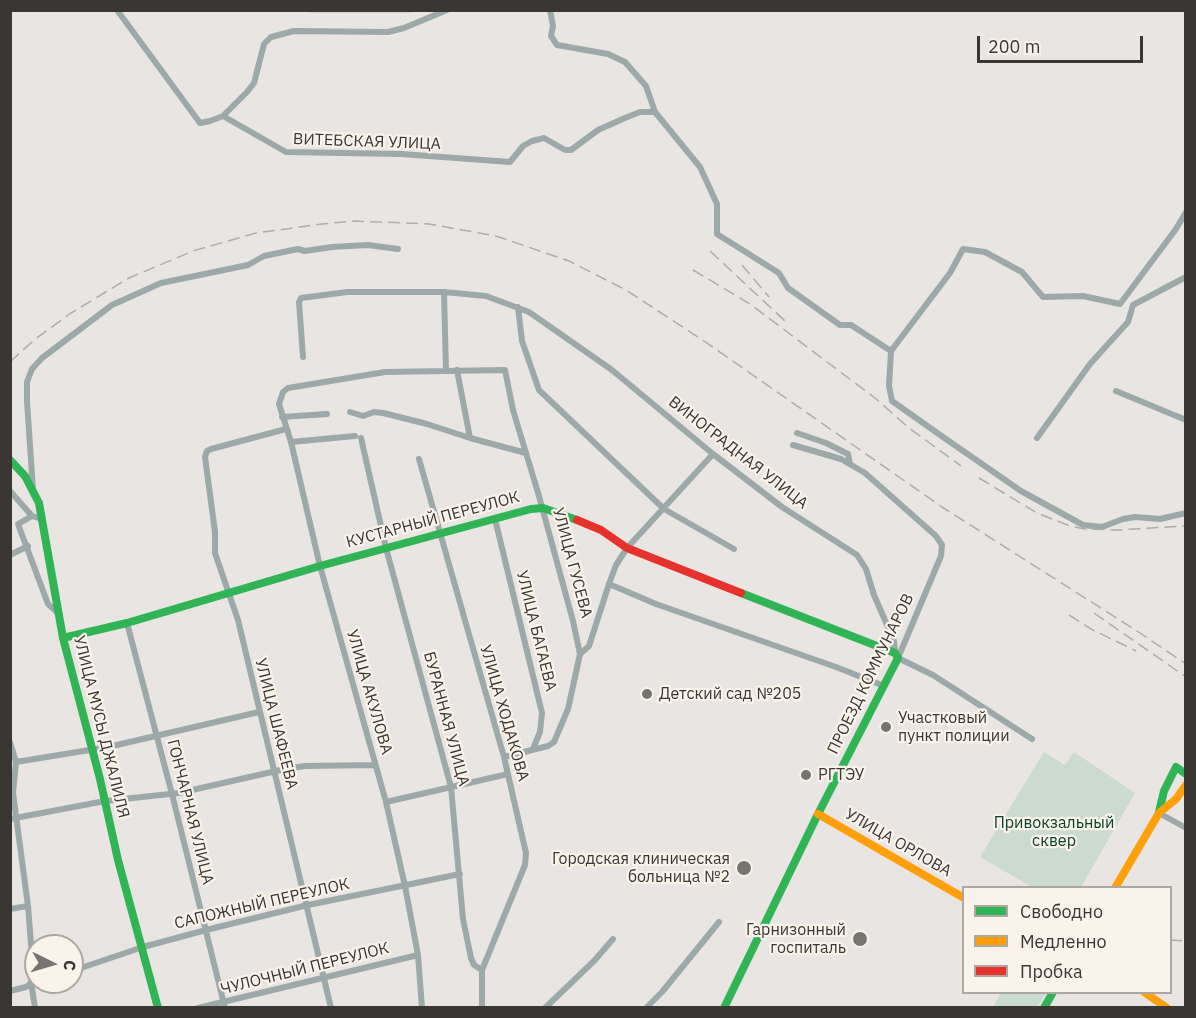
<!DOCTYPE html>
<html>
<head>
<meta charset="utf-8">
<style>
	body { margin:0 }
	#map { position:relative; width:1196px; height:1018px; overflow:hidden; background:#e8e5e2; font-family:"IBM Plex Sans",sans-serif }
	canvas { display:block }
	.frame { position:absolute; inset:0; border:12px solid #393633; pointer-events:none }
	.legend { position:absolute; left:962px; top:886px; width:210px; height:108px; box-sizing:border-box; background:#faf3eb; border:2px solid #ada7a1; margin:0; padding:8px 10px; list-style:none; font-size:18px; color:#393633 }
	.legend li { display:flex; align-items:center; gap:12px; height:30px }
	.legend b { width:30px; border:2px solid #ada7a1 }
	.north { position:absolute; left:24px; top:934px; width:60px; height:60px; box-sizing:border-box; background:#faf3eb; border:2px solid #ada7a1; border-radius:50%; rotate:95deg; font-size:16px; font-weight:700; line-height:24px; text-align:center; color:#393633 }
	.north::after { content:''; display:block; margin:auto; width:21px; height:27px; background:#767370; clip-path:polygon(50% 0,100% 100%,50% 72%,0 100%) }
	.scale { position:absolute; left:977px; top:36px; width:166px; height:27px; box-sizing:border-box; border:3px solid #393633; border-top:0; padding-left:8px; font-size:18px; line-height:21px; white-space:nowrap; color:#393633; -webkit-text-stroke:4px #faf3eb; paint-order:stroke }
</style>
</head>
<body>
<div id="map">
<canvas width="1196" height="1018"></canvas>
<div class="frame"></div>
<ul class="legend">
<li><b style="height:8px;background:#30b455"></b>Свободно</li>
<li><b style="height:8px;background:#ff9f0a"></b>Медленно</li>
<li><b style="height:8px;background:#e5322d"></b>Пробка</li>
</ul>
<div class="north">С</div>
<div class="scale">200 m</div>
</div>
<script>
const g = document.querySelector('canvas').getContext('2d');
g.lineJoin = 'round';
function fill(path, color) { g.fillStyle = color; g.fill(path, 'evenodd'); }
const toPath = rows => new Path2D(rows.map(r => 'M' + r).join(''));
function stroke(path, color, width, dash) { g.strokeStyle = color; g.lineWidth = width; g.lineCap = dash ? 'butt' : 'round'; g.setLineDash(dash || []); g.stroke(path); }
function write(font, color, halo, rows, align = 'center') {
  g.font = font + ' "IBM Plex Sans",sans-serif'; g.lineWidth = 4.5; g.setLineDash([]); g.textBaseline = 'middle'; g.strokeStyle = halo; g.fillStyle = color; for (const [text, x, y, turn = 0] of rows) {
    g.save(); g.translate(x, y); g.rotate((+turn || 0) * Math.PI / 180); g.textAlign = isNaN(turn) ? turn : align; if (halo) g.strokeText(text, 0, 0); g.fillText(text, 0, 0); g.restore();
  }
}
fill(toPath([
	[305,11,419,11,412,13,311,13],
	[1044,752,1065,765,1074,752,1135,793,1081,887,1032,887,980,857],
	[1001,993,1001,992,1046,993,1037,1007,993,1007]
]), '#ccdbcf');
stroke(toPath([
	[117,10,200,123,210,121,223,116,286,152,401,154,510,162,523,146,532,141,544,138,565,150,571,150,598,130,625,118,640,112,655,112,700,167,717,204,717,234,779,273,788,288,840,325,851,325,891,351],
	[550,10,553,26,551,36,557,45,608,54,625,62,646,86,655,112],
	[223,116,247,92,254,83,264,44,271,37,294,31,388,32,404,28,447,10],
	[1186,212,1176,229,1120,304,1083,296,1043,297,1022,272,985,252,963,249,950,273,891,351,889,386,892,401,943,437,1021,491,1083,525,1102,527,1123,519,1135,517,1160,519,1186,513],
	[444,292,446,371],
	[518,307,522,341,539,390,664,509,734,549],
	[303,357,299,302,301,298,347,292,444,292,486,296,529,312,612,370,713,454,782,507,857,555,866,569,874,595,894,641,895,653],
	[457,370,470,438],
	[1116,391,1186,420],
	[350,412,363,416,374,412,383,413,427,424,470,438,526,453],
	[282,417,327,414],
	[286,429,211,449,207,451,205,457,215,532,215,553,238,620,331,1008],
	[797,433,826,443,848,454,850,464],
	[361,438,386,548,451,787,463,919,471,958,474,965,482,970,482,1008],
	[1037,438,1090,364,1128,322,1133,305,1186,277],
	[291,442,355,436],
	[793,445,841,459,865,473,936,536,942,545,941,556,898,658,933,675,1032,739],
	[419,459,504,757,526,853,525,865,482,970],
	[33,490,27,401,27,382,32,369,42,358,112,305,161,283,248,265,264,256,298,249,305,251,332,247,368,245,398,249],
	[10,491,32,516,42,519],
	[32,516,18,524,48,604,57,612],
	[495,519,542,713,540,732,533,749],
	[10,555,28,546],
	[609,584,656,604,836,667,884,686],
	[127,623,172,794,225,1008],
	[580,654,589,646,609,584,616,565,627,548,713,454],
	[10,742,16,762,13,793,28,906,33,969,31,982,35,1008],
	[16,762,108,747,259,712],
	[386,802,508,774],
	[1159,813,1186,828],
	[10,819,105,801,179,793,285,769,305,766,375,765],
	[10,909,28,906],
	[72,971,143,947,206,930,308,905,460,874],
	[10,991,26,987,36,979],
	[198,1008,418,955],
	[422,1008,418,955,405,886,386,802,320,566,291,442,279,404,283,392,288,388,385,372,505,370,513,410,539,496,573,621,580,654,568,709,554,742,548,746,504,757],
	[545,1008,594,961,613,939],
	[646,1008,662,992,719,922]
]), '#9da8a8', 6);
stroke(toPath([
	[10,460,25,476,39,503,63,638,100,779,118,860,158,1008],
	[63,638,127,623,320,566,531,509,543,508,577,520],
	[1159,812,1164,791,1176,767,1186,774],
	[724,1008,818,814,898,658,895,653,741,593],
	[1044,1008,1053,992]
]), '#30b455', 8);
stroke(toPath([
	[818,814,964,898],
	[1115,888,1159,813,1176,799,1186,785],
	[1144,992,1167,1008]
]), '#ff9f0a', 8);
stroke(toPath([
	[577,520,601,530,627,548,741,593]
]), '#e5322d', 8);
stroke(toPath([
	[710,251,785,321],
	[742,265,769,297],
	[693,270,750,304,875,398,909,428,961,466],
	[10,362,34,340,71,313,129,278,193,251,256,233,322,224,354,221,429,224,496,236,569,261,626,290,704,341,942,507,1137,631,1186,664],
	[979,478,1037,513,1070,526,1085,529,1117,530,1186,526],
	[1094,613,1186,677],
	[1069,615,1091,629,1136,651],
	[1170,940,1186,941]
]), '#aaaeac', 1.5, [12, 6]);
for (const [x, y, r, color] of [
	[647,694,6,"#767370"],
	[886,727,6,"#767370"],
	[806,775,6,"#767370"],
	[744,868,8,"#767370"],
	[860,939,8,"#767370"]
]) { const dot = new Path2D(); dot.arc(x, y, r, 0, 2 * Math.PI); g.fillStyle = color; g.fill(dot); stroke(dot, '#faf3eb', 2); }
write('16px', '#393633', '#faf3eb', [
	["ВИТЕБСКАЯ УЛИЦА",367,142,2],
	["ВИНОГРАДНАЯ УЛИЦА",738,453,38],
	["КУСТАРНЫЙ ПЕРЕУЛОК",433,520,-15],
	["УЛИЦА ГУСЕВА",572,563,75],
	["УЛИЦА БАГАЕВА",536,631,76],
	["ПРОЕЗД КОММУНАРОВ",871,674,-64],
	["УЛИЦА АКУЛОВА",369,692,74],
	["УЛИЦА ХОДАКОВА",504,713,74],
	["БУРАННАЯ УЛИЦА",446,719,75],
	["УЛИЦА ШАФЕЕВА",276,724,76],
	["УЛИЦА МУСЫ ДЖАЛИЛЯ",101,727,76],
	["ГОНЧАРНАЯ УЛИЦА",190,812,76],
	["УЛИЦА ОРЛОВА",898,843,30],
	["САПОЖНЫЙ ПЕРЕУЛОК",262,904,-13],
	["ЧУЛОЧНЫЙ ПЕРЕУЛОК",305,969,-14]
]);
write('16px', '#393633', '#faf3eb', [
	["Детский сад №205",659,694],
	["Участковый",898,718],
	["пункт полиции",898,736],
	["РГТЭУ",818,775],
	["Городская клиническая",730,859,"right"],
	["больница №2",730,877,"right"],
	["Гарнизонный",846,930,"right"],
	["госпиталь",846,948,"right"]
], 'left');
write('16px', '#084327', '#faf3eb', [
	["Привокзальный",1054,823],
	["сквер",1054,841]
]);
</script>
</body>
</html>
